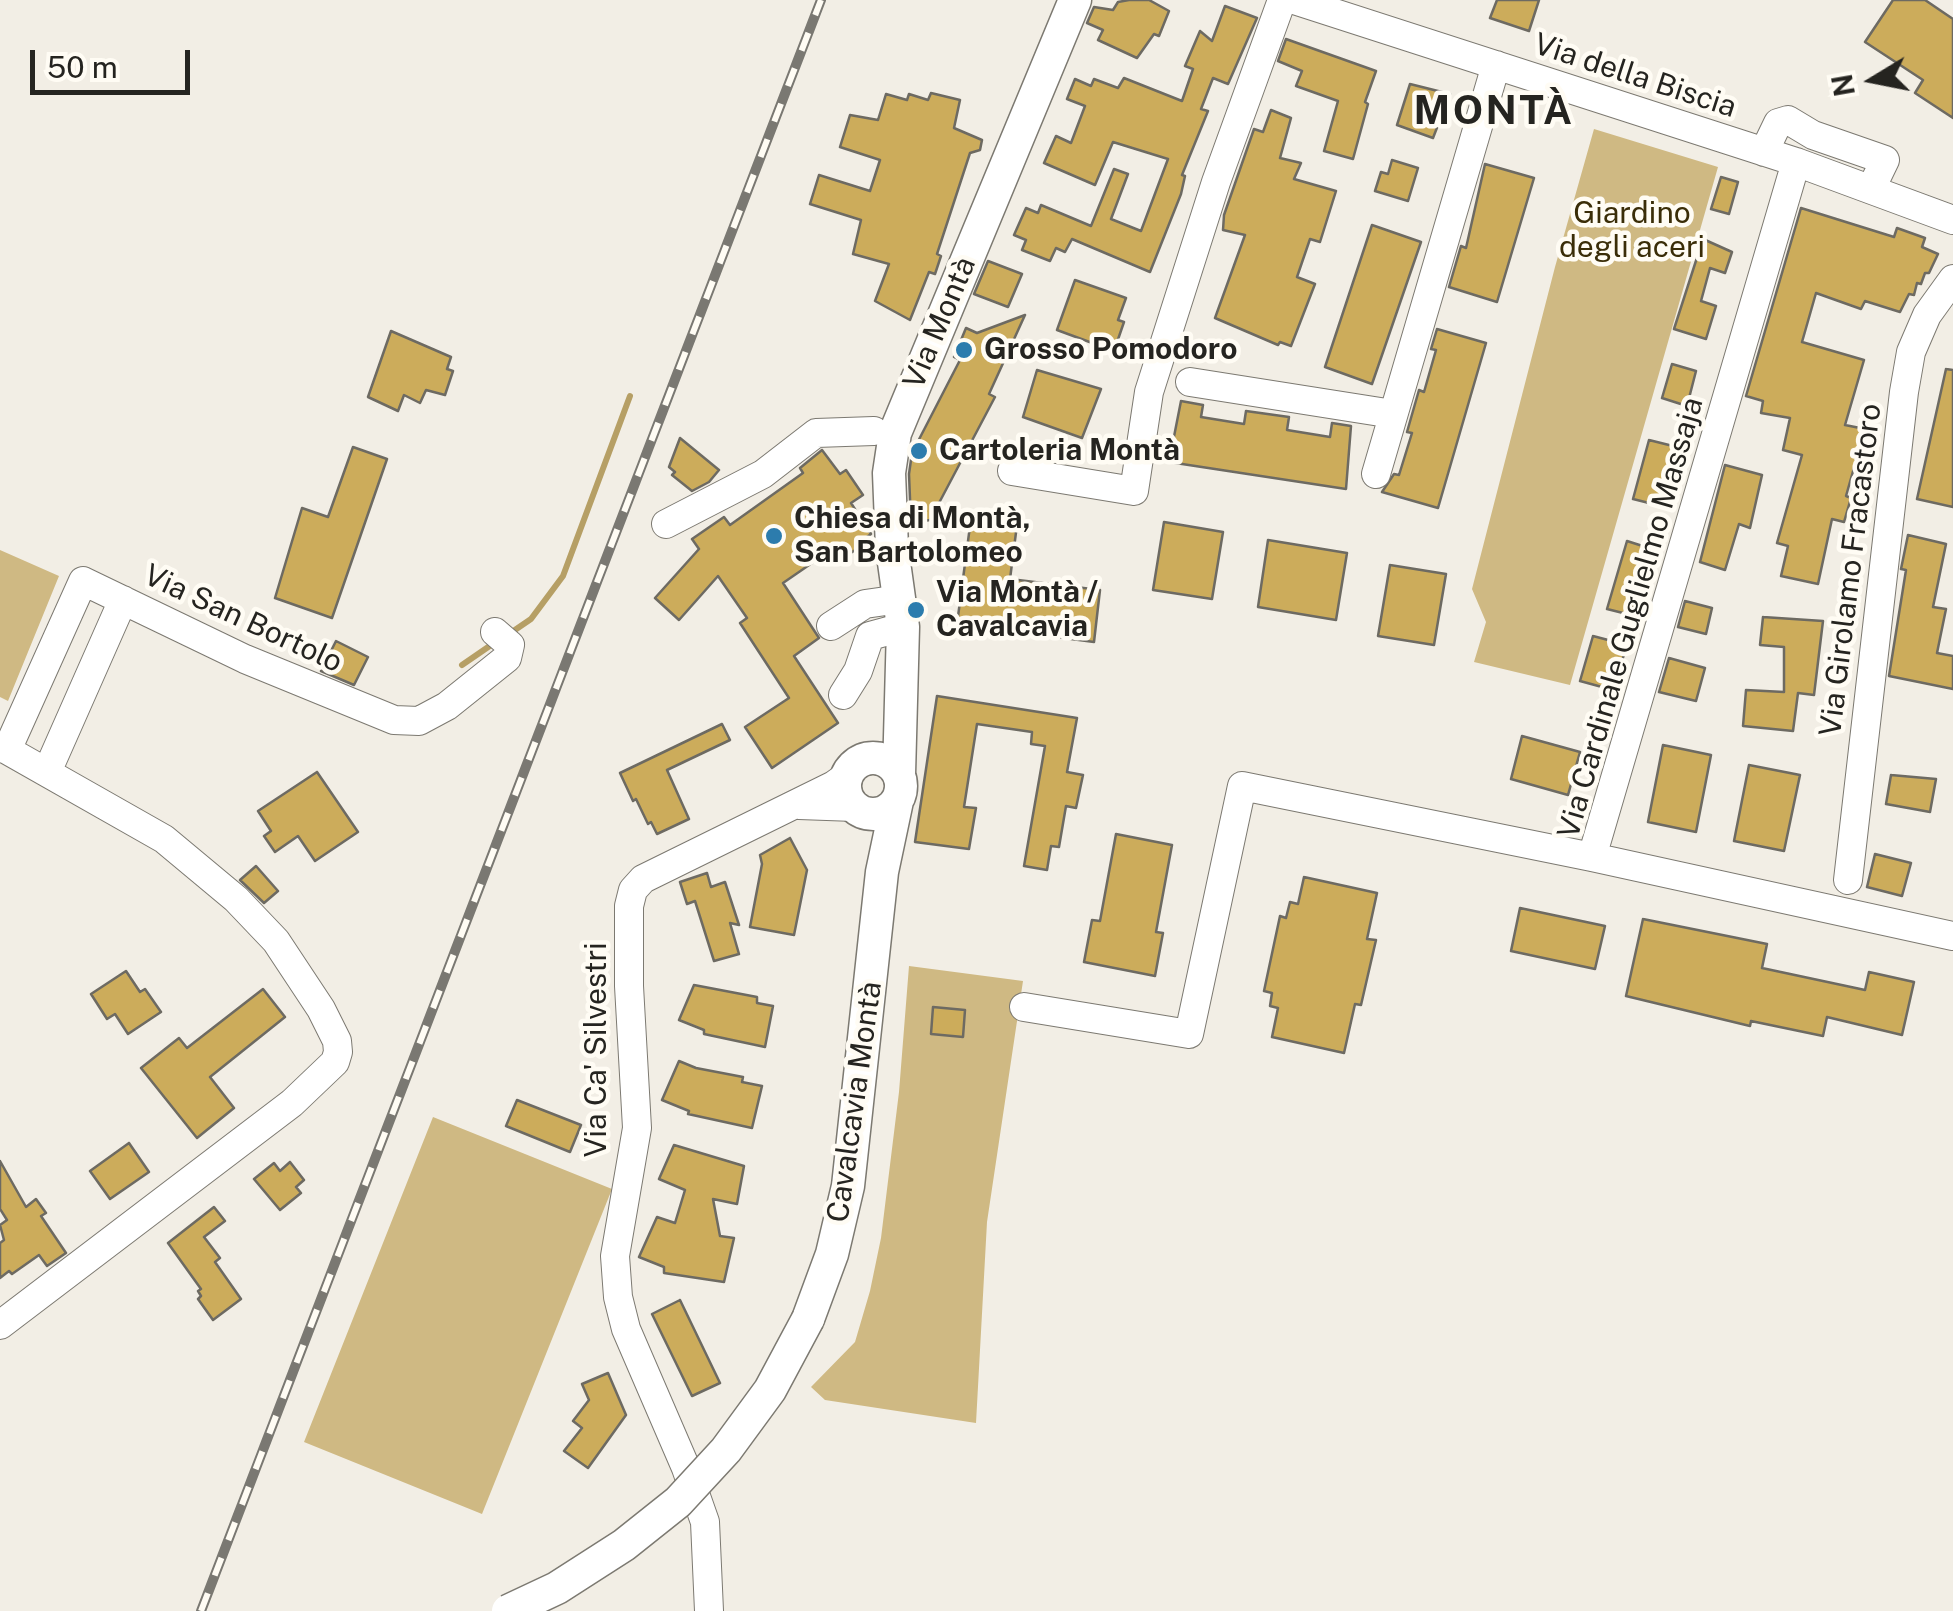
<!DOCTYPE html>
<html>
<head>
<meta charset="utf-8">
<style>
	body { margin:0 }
	#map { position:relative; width:1953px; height:1611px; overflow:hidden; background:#f2eee5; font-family:"Public Sans",sans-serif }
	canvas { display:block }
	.north { position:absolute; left:1823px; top:30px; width:100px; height:100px; -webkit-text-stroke:8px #fffcf4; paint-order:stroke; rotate:260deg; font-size:28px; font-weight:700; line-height:40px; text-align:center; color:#252420 }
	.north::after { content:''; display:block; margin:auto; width:35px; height:45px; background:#252420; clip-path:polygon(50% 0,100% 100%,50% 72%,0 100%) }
	.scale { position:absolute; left:30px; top:50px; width:160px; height:45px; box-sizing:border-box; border:5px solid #252420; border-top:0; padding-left:12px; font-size:30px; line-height:35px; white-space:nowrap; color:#252420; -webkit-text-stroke:8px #fffcf4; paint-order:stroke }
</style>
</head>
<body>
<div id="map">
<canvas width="1953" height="1611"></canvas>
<div class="north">N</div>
<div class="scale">50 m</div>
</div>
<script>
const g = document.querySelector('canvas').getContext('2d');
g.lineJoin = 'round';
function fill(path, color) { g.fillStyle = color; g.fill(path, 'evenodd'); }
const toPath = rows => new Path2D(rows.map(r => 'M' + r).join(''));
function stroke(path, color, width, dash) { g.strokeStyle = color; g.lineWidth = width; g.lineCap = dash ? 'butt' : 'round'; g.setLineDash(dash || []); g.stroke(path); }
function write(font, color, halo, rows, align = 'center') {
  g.font = font + ' "Public Sans",sans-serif'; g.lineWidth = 9; g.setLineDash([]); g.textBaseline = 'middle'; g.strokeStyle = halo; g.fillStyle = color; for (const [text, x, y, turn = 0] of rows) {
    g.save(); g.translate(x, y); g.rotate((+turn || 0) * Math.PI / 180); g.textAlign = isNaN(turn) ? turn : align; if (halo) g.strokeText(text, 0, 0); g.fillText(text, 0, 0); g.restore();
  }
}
fill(toPath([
	[1594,129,1718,167,1570,685,1474,662,1486,622,1472,589,1555,267],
	[0,550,59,576,8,701,0,697],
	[909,966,1023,981,987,1222,976,1423,825,1400,811,1387,855,1342,870,1291,881,1238,899,1092],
	[433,1117,612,1189,482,1514,304,1442]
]), '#cfb983');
stroke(toPath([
	[509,634,531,619,563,576,630,396],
	[462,665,494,643]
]), '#b69f65', 6);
const building = toPath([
	[1129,0,1149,0,1169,11,1159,36,1154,34,1137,58,1098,40,1103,30,1087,23,1094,7,1113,10,1118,2,1129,0],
	[1497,0,1539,0,1529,31,1490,18,1497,0],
	[1893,0,1925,0,1953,19,1953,118,1915,93,1923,80,1865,42,1893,0],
	[1225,6,1257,18,1228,84,1213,78,1201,109,1208,111,1182,175,1185,176,1181,194,1150,272,1072,239,1065,252,1056,248,1050,261,1022,250,1026,240,1014,235,1026,208,1038,213,1041,205,1091,226,1114,169,1128,174,1111,219,1141,231,1168,159,1113,142,1095,185,1044,163,1056,136,1071,143,1085,106,1067,99,1075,79,1091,86,1094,79,1118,88,1124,78,1182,101,1193,69,1185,66,1200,31,1212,41,1225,6],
	[1286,39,1376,71,1365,102,1368,104,1353,159,1324,151,1338,101,1296,86,1302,71,1278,61,1286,39],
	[1410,84,1450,94,1433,138,1397,125,1410,84],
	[931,93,960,100,954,128,982,140,980,150,970,153,937,254,941,256,935,274,929,272,910,320,875,301,889,264,853,254,861,220,810,204,819,175,870,191,880,160,840,147,850,115,878,120,886,94,907,100,909,94,928,100,931,93],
	[1271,110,1291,118,1280,158,1301,163,1294,179,1336,191,1320,242,1310,239,1297,277,1315,284,1291,346,1280,342,1278,345,1215,318,1245,235,1223,230,1224,215,1254,129,1263,132,1271,110],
	[1392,160,1418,168,1408,201,1375,191,1381,172,1388,174,1392,160],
	[1485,164,1534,178,1497,302,1449,287,1461,246,1466,248,1485,164],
	[1721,177,1738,182,1729,214,1711,209,1721,177],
	[1801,208,1894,237,1897,228,1925,238,1922,247,1938,254,1929,273,1925,273,1921,284,1917,283,1914,295,1909,294,1900,312,1865,301,1861,309,1816,293,1802,342,1864,360,1845,425,1865,429,1846,496,1851,498,1844,522,1832,519,1818,584,1781,576,1788,546,1777,543,1802,455,1783,450,1790,418,1761,413,1763,401,1746,396,1801,208],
	[1372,225,1421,242,1372,384,1325,367,1372,225],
	[1703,239,1732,252,1725,273,1710,268,1701,301,1716,306,1706,339,1674,329,1703,239],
	[988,261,1022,274,1008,307,974,294,988,261],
	[1075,280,1126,298,1118,320,1124,322,1114,351,1057,330,1075,280],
	[1025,315,989,394,995,397,930,520,911,523,909,474,912,453,960,360,954,357,966,328,977,333,1025,315],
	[1437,329,1486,343,1438,508,1382,492,1394,474,1399,475,1412,433,1407,432,1419,390,1424,392,1436,350,1431,349,1437,329],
	[391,331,451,357,447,369,453,371,445,395,426,390,420,403,404,395,398,411,368,397,391,331],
	[1672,364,1696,371,1687,406,1662,398,1672,364],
	[1946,369,1953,370,1953,507,1917,499,1946,369],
	[1037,370,1101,389,1082,438,1023,417,1037,370],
	[1181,401,1203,405,1201,417,1244,424,1246,411,1289,417,1287,430,1330,437,1332,423,1351,426,1346,489,1169,462,1181,401],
	[680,438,719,470,709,482,692,491,672,475,675,472,669,467,680,438],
	[1649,440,1681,448,1665,507,1633,499,1649,440],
	[353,447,387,459,332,618,275,598,302,508,328,517,353,447],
	[822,450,840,474,846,470,863,495,851,503,871,534,864,539,867,542,836,563,828,552,783,583,819,638,794,656,838,723,772,768,745,727,789,698,740,623,747,618,718,576,679,620,655,598,699,549,692,539,724,517,730,525,803,473,800,468,822,450],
	[1725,465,1762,475,1750,528,1739,524,1725,570,1700,562,1725,465],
	[972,511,1018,517,1010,579,1100,590,1094,642,957,624,972,511],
	[1164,522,1223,532,1212,599,1153,590,1164,522],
	[1908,535,1946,544,1933,607,1946,609,1937,653,1953,656,1953,689,1889,676,1906,570,1901,569,1908,535],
	[1268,540,1347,553,1336,620,1258,607,1268,540],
	[1627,541,1652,549,1631,615,1607,609,1627,541],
	[1390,565,1446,574,1434,645,1378,636,1390,565],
	[1685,601,1712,608,1706,634,1678,627,1685,601],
	[1763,617,1823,621,1814,695,1798,693,1793,731,1743,726,1746,690,1784,692,1784,647,1760,645,1763,617],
	[1593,636,1627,645,1613,690,1580,681,1593,636],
	[336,641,368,657,354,685,321,671,336,641],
	[1669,658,1705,668,1696,701,1659,692,1669,658],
	[937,696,1077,718,1067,772,1083,775,1076,808,1066,806,1059,847,1051,846,1047,870,1024,866,1045,746,1031,744,1032,732,977,724,964,807,976,808,969,849,915,842,937,696],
	[722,724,730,740,667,770,689,819,657,834,651,822,648,824,636,799,633,801,620,773,722,724],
	[1522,736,1580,752,1568,795,1511,779,1522,736],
	[1663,745,1711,755,1696,832,1648,822,1663,745],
	[1749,765,1800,775,1784,851,1734,841,1749,765],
	[317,772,358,832,315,861,298,836,275,852,264,836,271,831,258,811,317,772],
	[1891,775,1936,779,1930,812,1886,804,1891,775],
	[1116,834,1172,845,1156,932,1163,933,1155,976,1084,962,1092,920,1100,921,1116,834],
	[790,838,807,870,794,935,750,927,762,864,760,855,790,838],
	[1875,854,1911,863,1902,896,1867,887,1875,854],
	[256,866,278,891,264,903,240,880,256,866],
	[707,873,711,887,725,882,739,925,730,923,739,954,714,961,695,901,687,904,680,882,707,873],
	[1304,877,1377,893,1367,939,1376,940,1361,1005,1355,1004,1344,1053,1272,1037,1278,1008,1270,1006,1272,993,1264,991,1280,916,1286,918,1290,902,1298,904,1304,877],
	[1520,908,1605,926,1595,969,1511,951,1520,908],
	[1643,919,1767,944,1762,968,1865,990,1869,972,1914,982,1902,1035,1827,1017,1823,1036,1751,1021,1750,1026,1626,996,1643,919],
	[126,971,140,992,145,989,161,1012,128,1034,115,1014,107,1019,91,994,126,971],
	[694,985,757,997,757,1003,773,1006,765,1047,704,1034,704,1030,679,1020,694,985],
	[263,989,285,1017,210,1077,234,1108,197,1138,141,1068,179,1038,187,1048,263,989],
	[933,1007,965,1010,963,1037,931,1034,933,1007],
	[679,1061,696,1068,743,1077,742,1082,762,1086,752,1128,688,1114,689,1111,662,1100,679,1061],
	[517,1100,581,1125,570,1152,506,1126,517,1100],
	[129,1143,149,1172,110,1199,90,1171,129,1143],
	[674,1145,744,1166,737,1204,713,1199,720,1236,734,1238,724,1282,664,1273,664,1267,639,1257,657,1217,675,1223,685,1190,659,1179,674,1145],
	[0,1161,26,1207,36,1199,46,1213,41,1216,66,1253,47,1266,39,1255,12,1274,9,1271,0,1278,0,1243,4,1240,0,1225,7,1220,0,1209,0,1161],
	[290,1162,304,1180,296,1187,301,1193,280,1210,254,1179,274,1163,280,1171,290,1162],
	[214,1207,225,1221,204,1237,220,1258,215,1262,241,1299,213,1320,198,1299,201,1296,198,1291,201,1289,168,1243,214,1207],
	[680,1300,720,1383,692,1396,652,1314,680,1300],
	[608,1373,626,1415,588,1468,564,1451,582,1428,573,1421,589,1400,582,1384,608,1373]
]);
fill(building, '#ccac5b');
stroke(building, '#6d6a62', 2.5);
const minor = toPath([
	[1294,0,1796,162,1953,220],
	[1764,152,1778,123,1788,120,1813,135,1885,160,1871,189],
	[1190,382,1393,414],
	[1012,471,1134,491,1149,392,1216,182,1282,0],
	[1376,474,1496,65],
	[666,524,763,474,816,433,874,431],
	[831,626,865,604,900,599],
	[843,695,858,671,870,636,903,627],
	[0,746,164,839,236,899,276,941,321,1009,337,1041,338,1052,335,1062,292,1103,0,1325],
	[7,750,83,581,245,659,394,720,419,721,447,706,507,658,510,645,495,632],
	[47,772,123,600],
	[799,805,855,807],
	[1592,857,1796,162],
	[1848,880,1904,392,1911,352,1927,315,1953,279],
	[1024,1007,1189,1034,1242,786,1592,857,1953,936],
	[709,1611,705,1522,686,1468,626,1329,618,1297,615,1256,637,1128,629,986,629,906,633,890,643,879,834,785,848,775]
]);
const major = toPath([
	'845 786a28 28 0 1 1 56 0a28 28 0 1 1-56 0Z',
	[899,774,903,627,892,548,889,473,895,433,1075,0],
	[808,1319,832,1254,848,1186,882,872,897,801]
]);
stroke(minor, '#7c7971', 30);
stroke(major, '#7c7971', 35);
stroke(minor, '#fff', 28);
stroke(major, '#fff', 32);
const rail = toPath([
	[201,1611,821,0]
]);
stroke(rail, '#7a7872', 10);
stroke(rail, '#fffcf4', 6, [19]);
const majorBridge = toPath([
	[508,1611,557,1588,624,1545,678,1502,726,1450,770,1390,808,1319]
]);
stroke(majorBridge, '#7c7971', 35, []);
stroke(majorBridge, '#fff', 32);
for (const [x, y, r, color] of [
	[964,350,10,"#2c7cad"],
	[919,451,10,"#2c7cad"],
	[774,536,10,"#2c7cad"],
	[916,610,10,"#2c7cad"]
]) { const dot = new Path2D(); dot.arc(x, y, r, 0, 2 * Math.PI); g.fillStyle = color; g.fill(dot); stroke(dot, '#fffcf4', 4); }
write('30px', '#252420', '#fffcf4', [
	["Via della Biscia",1635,76,18],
	["Via Montà",940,323,-67],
	["Via Girolamo Fracastoro",1851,570,-83],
	["Via Cardinale Guglielmo Massaja",1631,618,-74],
	["Via San Bortolo",243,619,25],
	["Via Ca' Silvestri",597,1050,-90],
	["Cavalcavia Montà",855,1102,-82]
]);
write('30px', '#3a2d08', '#fffcf4', [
	["Giardino",1632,214],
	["degli aceri",1632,248]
]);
write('bold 30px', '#252420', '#fffcf4', [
	["Grosso Pomodoro",984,350],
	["Cartoleria Montà",939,451],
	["Chiesa di Montà,",794,519],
	["San Bartolomeo",794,553],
	["Via Montà /",936,593],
	["Cavalcavia",936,627]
], 'left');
g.letterSpacing = '2.5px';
write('bold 40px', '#252420', '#fffcf4', [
	["MONTÀ",1494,112]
]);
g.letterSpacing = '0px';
</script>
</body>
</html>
